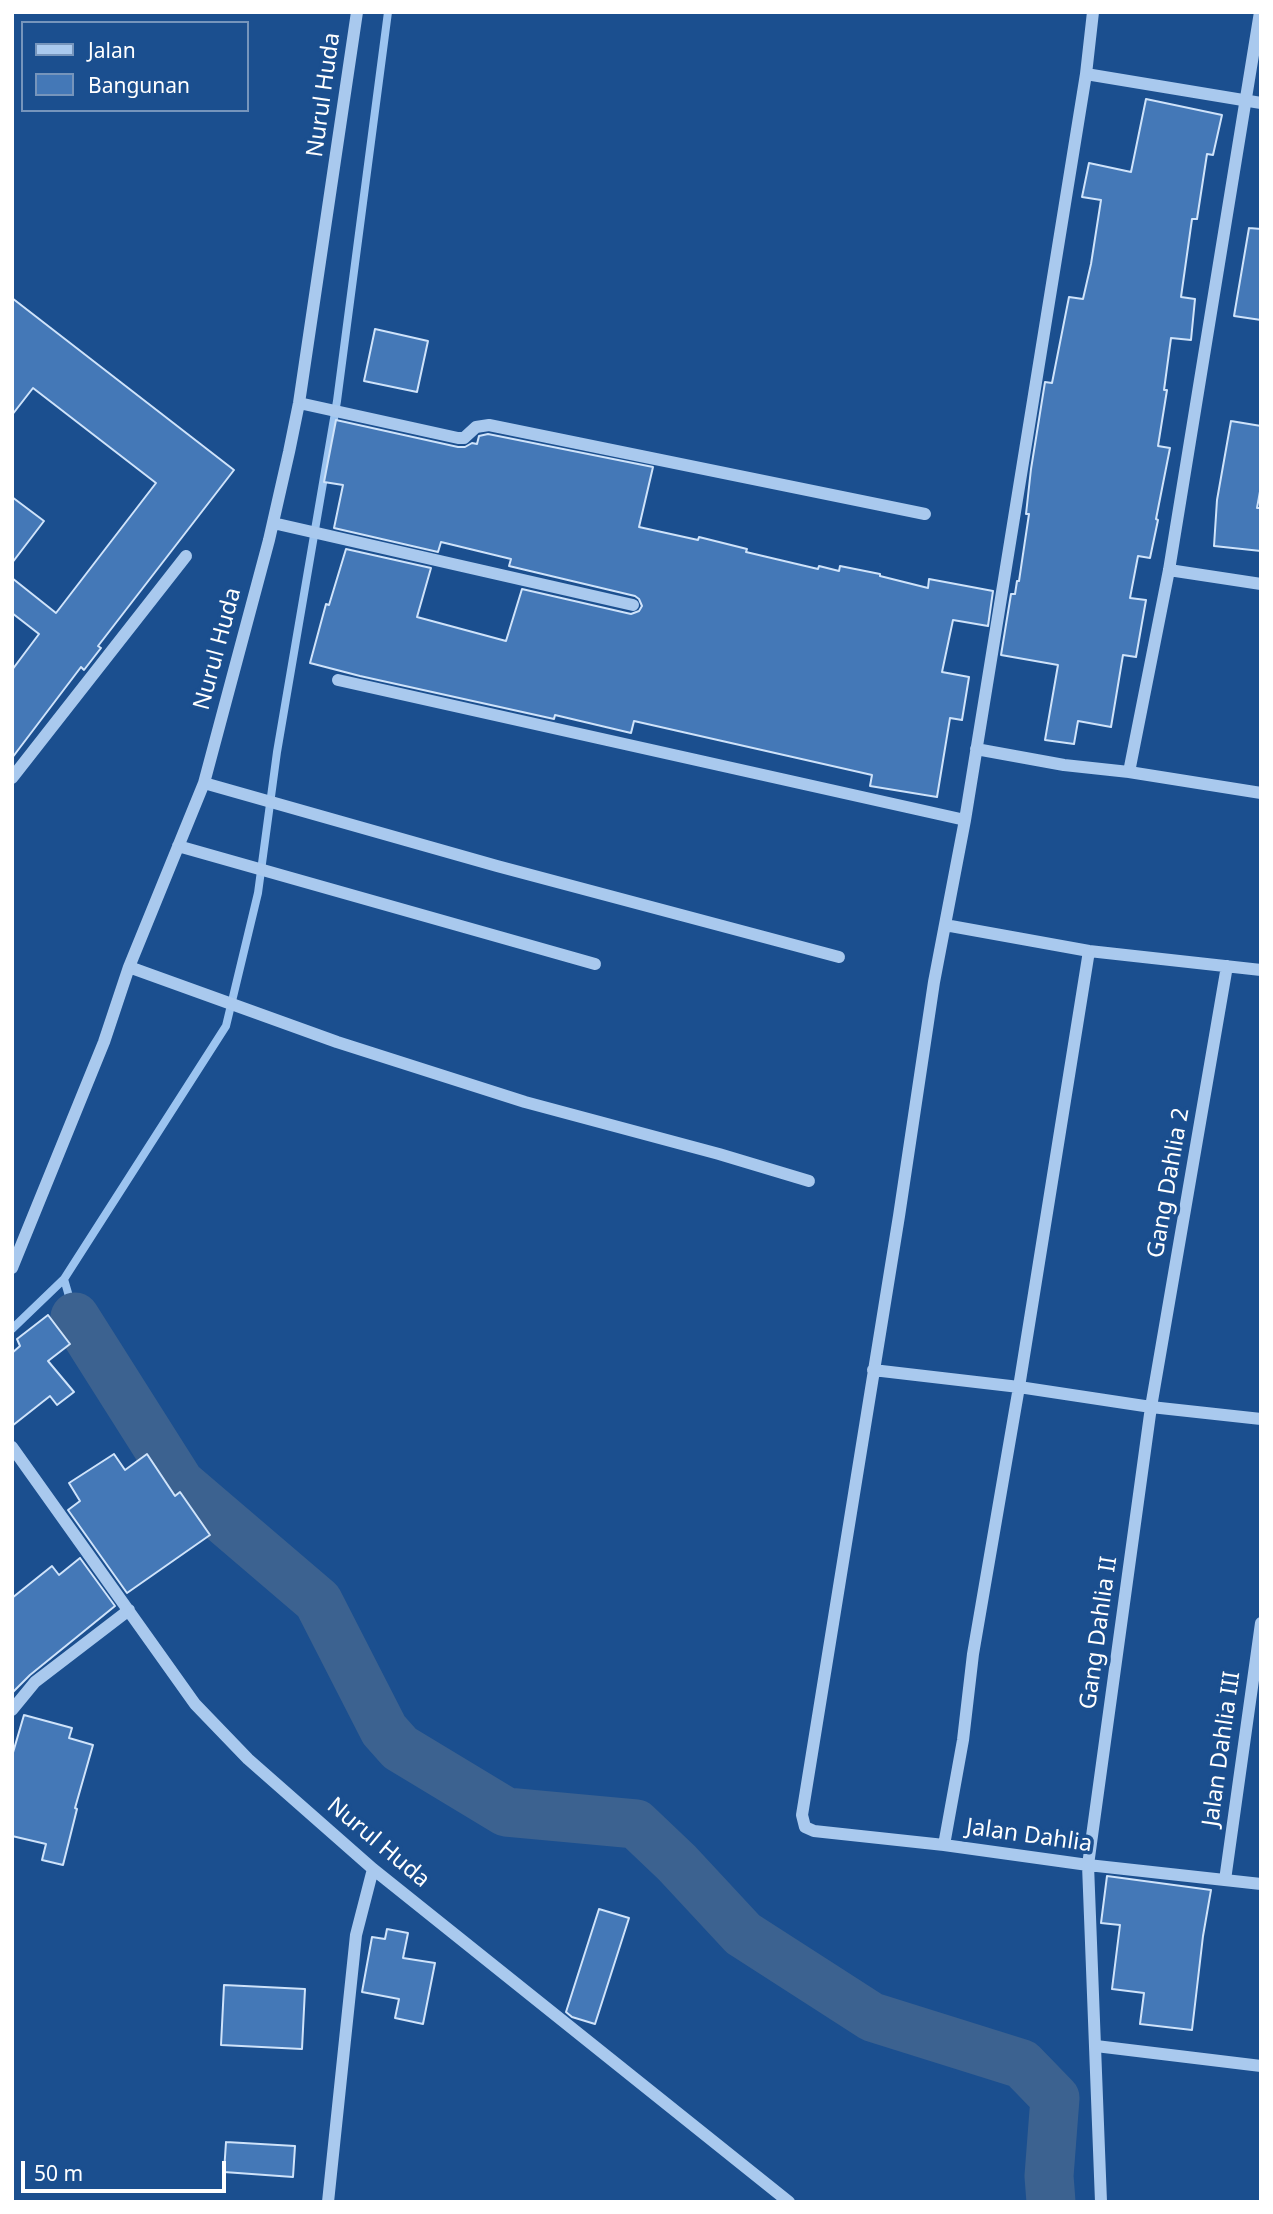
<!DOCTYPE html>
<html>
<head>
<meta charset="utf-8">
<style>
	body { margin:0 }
	#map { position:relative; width:1273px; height:2214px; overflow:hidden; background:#1b4f8f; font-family:"Noto Sans",sans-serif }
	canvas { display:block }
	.frame { position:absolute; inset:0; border:14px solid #fff; pointer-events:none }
	.legend { position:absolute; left:21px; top:21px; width:228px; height:91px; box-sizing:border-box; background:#1b4f8f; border:2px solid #7695bc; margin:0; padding:9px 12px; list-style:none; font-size:21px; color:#fff }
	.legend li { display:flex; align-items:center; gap:14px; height:35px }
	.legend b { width:35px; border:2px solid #7695bc }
	.scale { position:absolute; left:21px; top:2161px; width:205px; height:32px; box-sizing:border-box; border:4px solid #fff; border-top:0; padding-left:9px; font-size:21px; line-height:24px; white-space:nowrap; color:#fff; -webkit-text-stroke:5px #1b4f8f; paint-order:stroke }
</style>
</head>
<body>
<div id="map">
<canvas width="1273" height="2214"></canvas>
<div class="frame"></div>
<ul class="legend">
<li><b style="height:9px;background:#a9c9ee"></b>Jalan</li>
<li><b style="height:19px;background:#4478b7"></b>Bangunan</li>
</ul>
<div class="scale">50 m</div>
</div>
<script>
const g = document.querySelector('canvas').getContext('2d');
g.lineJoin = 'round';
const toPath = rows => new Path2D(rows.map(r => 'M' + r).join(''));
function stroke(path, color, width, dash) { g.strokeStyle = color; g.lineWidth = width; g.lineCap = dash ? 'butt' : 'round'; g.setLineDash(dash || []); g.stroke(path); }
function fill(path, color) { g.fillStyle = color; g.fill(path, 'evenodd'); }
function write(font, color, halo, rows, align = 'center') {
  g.font = font + ' "Noto Sans",sans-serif'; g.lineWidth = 7; g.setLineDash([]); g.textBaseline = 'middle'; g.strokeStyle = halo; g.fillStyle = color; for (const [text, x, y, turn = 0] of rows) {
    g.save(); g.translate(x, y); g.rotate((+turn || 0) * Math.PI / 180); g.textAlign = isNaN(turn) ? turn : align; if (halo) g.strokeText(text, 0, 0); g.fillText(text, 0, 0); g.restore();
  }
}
stroke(toPath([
	[75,1317,64,1279,226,1026,258,893,277,752,337,401,388,12],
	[12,1329,64,1279]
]), '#9cc4f0', 8);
stroke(toPath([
	[75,1317,180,1483,318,1601,384,1730,400,1748,506,1812,636,1824,677,1863,743,1934,872,2017,1022,2064,1055,2098,1049,2176,1051,2202]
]), '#3c6290', 49);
const building = toPath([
	[1146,99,1222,115,1213,155,1207,154,1197,219,1192,219,1181,297,1195,299,1191,340,1171,338,1164,390,1167,390,1158,446,1170,448,1156,519,1158,520,1150,558,1138,556,1130,598,1146,600,1136,657,1123,655,1111,727,1078,721,1074,744,1045,740,1058,665,1001,655,1011,594,1015,594,1017,581,1019,581,1029,514,1026,514,1031,469,1045,382,1052,383,1069,297,1083,299,1091,264,1101,200,1082,197,1089,163,1131,172,1146,99],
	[1249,228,1261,229,1261,320,1234,316,1249,228],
	[12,298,234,470,98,646,101,648,84,670,81,667,12,758,12,670,39,634,12,613,12,578,56,613,156,483,33,388,12,415,12,298],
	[375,329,428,341,417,392,364,381,375,329],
	[336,420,458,447,465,447,472,443,477,444,479,436,488,434,653,467,639,527,698,540,699,537,747,549,746,552,818,569,819,566,839,571,840,566,880,574,880,576,928,588,929,579,993,591,988,626,953,620,942,672,969,677,962,720,950,718,937,797,870,786,872,775,634,721,631,733,555,715,554,719,360,676,310,663,326,604,329,605,346,549,431,568,417,617,506,641,522,589,631,614,639,611,642,606,639,599,635,596,509,566,511,559,441,542,438,552,334,528,343,485,324,482,336,420],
	[1231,421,1261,426,1261,486,1257,508,1261,508,1261,551,1214,546,1217,500,1231,421],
	[12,497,44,521,12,563,12,497],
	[48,1315,70,1344,48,1361,74,1392,57,1405,50,1396,12,1426,12,1353,20,1346,17,1339,48,1315],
	[114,1454,125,1470,147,1454,175,1496,180,1492,210,1535,127,1593,68,1510,80,1501,69,1483,114,1454],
	[80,1558,115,1606,30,1675,12,1693,12,1598,52,1566,59,1575,80,1558],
	[24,1715,72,1728,69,1738,93,1745,75,1808,77,1809,63,1865,42,1860,46,1844,12,1836,12,1756,24,1715],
	[1107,1876,1211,1890,1203,1936,1192,2030,1140,2024,1144,1993,1112,1989,1120,1925,1101,1923,1107,1876],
	[599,1909,629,1918,595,2024,572,2017,566,2012,599,1909],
	[387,1929,408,1933,403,1958,435,1963,423,2024,395,2018,399,1999,362,1992,372,1937,385,1939,387,1929],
	[224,1985,305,1989,302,2049,221,2045,224,1985],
	[226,2142,295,2146,293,2177,224,2172,226,2142]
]);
fill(building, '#4478b7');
stroke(building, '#cfe3fa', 2);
stroke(toPath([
	[1093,12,1086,74,965,820,934,982,899,1216,802,1815,805,1827,814,1831,944,1845,1088,1865,1261,1884],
	[1086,74,1261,103],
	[299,403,458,438,464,438,476,427,489,425,925,514],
	[273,523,633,605],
	[1169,570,1261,584],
	[338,680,965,820],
	[976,749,1064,765,1129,772,1169,570,1260,12],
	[1129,772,1261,793],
	[12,778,186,556],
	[204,783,497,866,839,957],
	[178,846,595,964],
	[945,925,1089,951,1261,970],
	[129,967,337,1042,525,1102,719,1154,809,1181],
	[12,1268,104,1042,129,967,204,783,269,540,289,452,299,403,357,12],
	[873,1370,1019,1387,1151,1407,1261,1419],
	[12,1447,195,1704,248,1759,373,1869,789,2202],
	[12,1710,35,1682,129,1610],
	[944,1845,963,1740,973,1654,1019,1387,1089,951],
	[1225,1880,1261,1623],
	[1096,2046,1261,2066],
	[328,2202,356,1935,373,1869],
	[1101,2202,1088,1865,1151,1407,1227,966]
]), '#a9c9ee', 12);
write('23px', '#fff', '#1b4f8f', [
	["Nurul Huda",324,95,-82],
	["Nurul Huda",218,649,-75],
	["Gang Dahlia 2",1169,1183,-80],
	["Gang Dahlia II",1099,1633,-82],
	["Jalan Dahlia III",1222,1749,-82],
	["Jalan Dahlia",1029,1836,8],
	["Nurul Huda",378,1843,40]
]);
</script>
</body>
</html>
